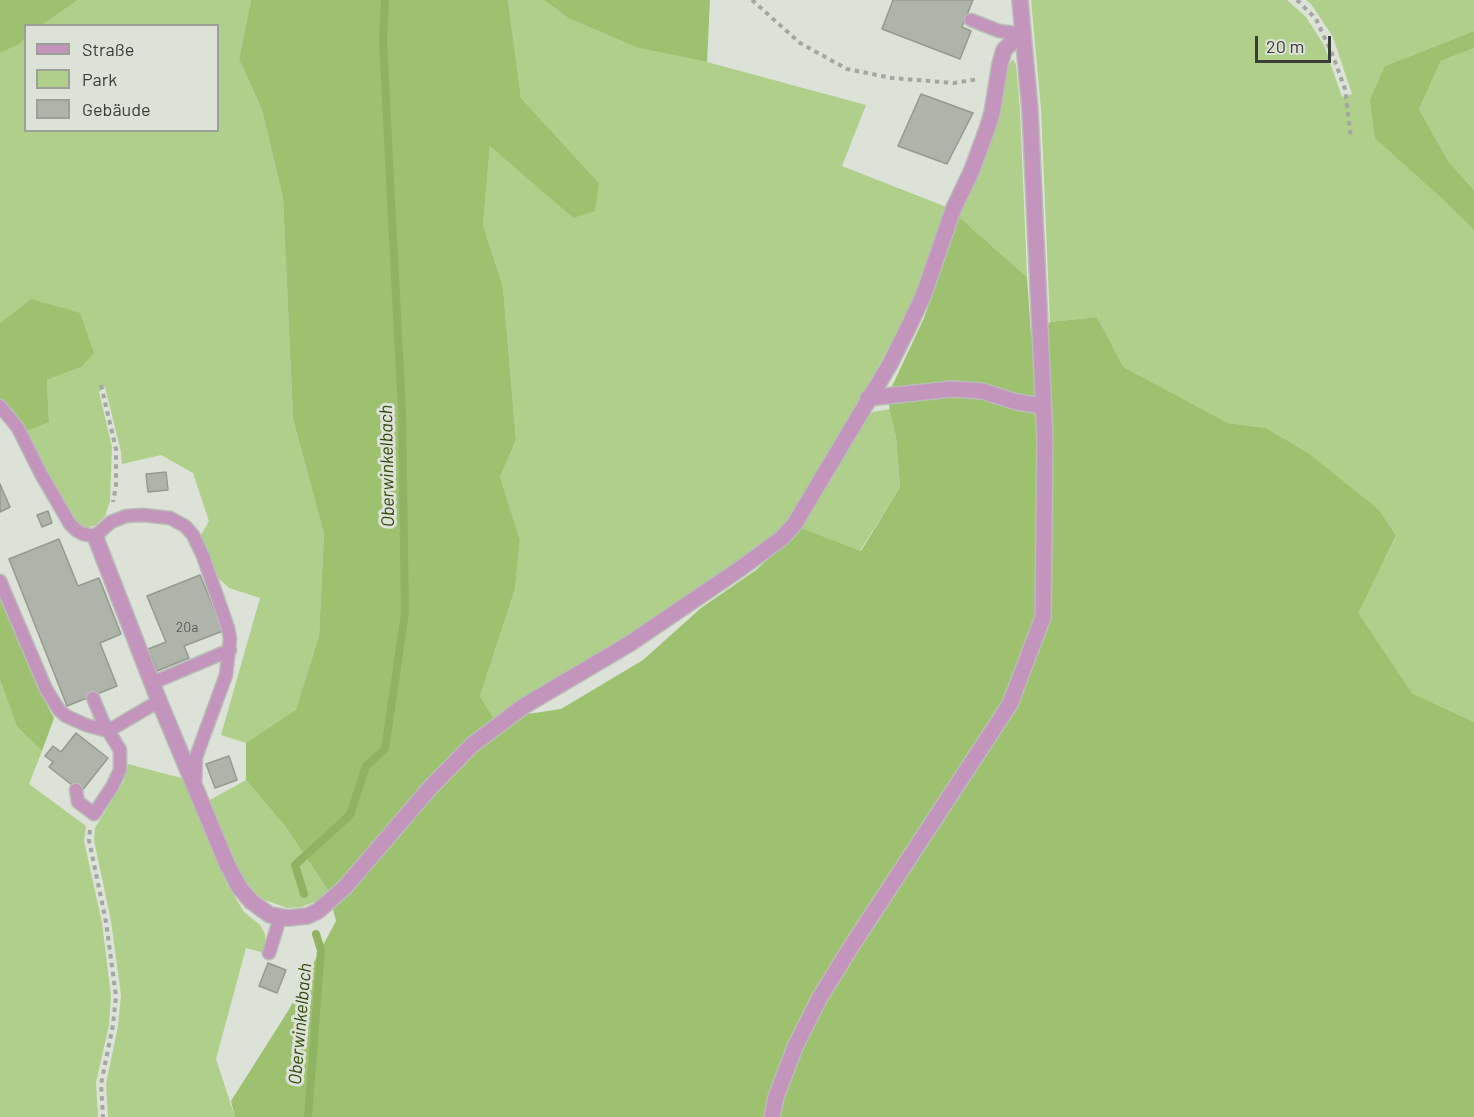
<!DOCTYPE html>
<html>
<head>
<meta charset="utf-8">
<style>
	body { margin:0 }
	#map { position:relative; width:1474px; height:1117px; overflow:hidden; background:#dde2d8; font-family:Barlow,sans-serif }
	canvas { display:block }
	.legend { position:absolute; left:24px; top:24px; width:195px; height:108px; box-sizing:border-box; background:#dde2d8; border:2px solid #9ca098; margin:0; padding:8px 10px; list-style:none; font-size:18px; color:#3a3c38 }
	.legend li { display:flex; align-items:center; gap:12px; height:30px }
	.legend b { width:30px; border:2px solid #9ca098 }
	.scale { position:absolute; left:1255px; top:36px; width:76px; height:27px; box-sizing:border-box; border:3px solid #3a3c38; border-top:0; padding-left:8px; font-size:18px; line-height:21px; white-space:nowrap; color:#3a3c38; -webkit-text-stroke:4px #dde2d8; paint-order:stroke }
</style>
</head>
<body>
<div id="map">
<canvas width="1474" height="1117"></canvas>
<ul class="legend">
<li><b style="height:8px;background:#c394bc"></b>Straße</li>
<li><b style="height:16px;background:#afcf8b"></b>Park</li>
<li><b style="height:16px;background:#afb4aa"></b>Gebäude</li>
</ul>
<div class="scale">20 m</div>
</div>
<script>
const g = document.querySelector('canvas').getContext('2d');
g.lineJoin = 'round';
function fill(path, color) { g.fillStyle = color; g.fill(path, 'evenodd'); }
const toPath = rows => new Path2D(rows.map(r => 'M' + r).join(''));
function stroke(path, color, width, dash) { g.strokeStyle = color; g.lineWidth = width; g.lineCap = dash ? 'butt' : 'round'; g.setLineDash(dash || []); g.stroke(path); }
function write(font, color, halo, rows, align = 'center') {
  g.font = font + ' Barlow,sans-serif'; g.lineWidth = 6; g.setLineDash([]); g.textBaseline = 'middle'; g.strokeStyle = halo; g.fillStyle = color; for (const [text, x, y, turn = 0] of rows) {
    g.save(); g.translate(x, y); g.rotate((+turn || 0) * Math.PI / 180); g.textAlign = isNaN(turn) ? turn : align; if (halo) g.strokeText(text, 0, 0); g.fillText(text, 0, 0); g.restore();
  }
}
fill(toPath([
	[78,0,251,0,239,59,262,110,283,198,293,419,324,534,319,636,296,711,246,743,221,735,260,598,229,588,215,575,200,537,209,521,193,473,161,455,122,464,121,452,105,387,99,392,112,447,110,501,105,516,96,525,87,528,78,523,61,497,27,431,49,421,47,380,81,367,31,299,0,323,0,53,18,45,25,39,26,130,218,130,218,26,42,25],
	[508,0,544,0,568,18,638,48,707,62,866,105,842,166,949,208,918,289,898,331,808,492,789,521,762,545,628,637,494,719,480,696,515,589,520,540,500,477,516,440,503,287,483,225,490,145,573,218,599,183,521,98],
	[1031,0,1287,0,1306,17,1324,45,1342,97,1352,94,1333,37,1311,4,1306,0,1474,0,1474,31,1385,66,1436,193,1474,230,1474,722,1412,693,1357,613,1396,537,1307,452,1266,428,1228,423,1122,367,1097,317,1050,322,1041,109],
	[1474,48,1474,190,1448,161,1419,109,1441,61],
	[1013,59,1016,65,1020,110,1027,277,959,217,987,150,1000,112,1006,69],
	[890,409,896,437,900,487,860,551,801,528,834,475,861,422,873,412],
	[0,680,17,727,42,751,29,784,86,826,84,841,102,923,111,996,109,1025,96,1083,98,1117,0,1117],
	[128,764,185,779,227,884,244,912,260,925,265,934,265,953,246,948,216,1059,235,1117,108,1117,106,1084,118,1026,121,995,111,921,94,840,95,828,124,781],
	[246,780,285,826,328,890,317,901,301,907,287,908,262,899,237,873,208,801]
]), '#afcf8b');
fill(toPath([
	[0,0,78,0,42,25,26,26,25,39,18,45,0,53],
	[251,0,508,0,521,98,599,183,595,211,573,218,490,146,483,225,503,287,516,440,500,477,520,540,515,589,480,696,494,719,561,709,643,660,701,608,756,570,801,528,861,551,900,487,896,437,887,397,924,318,959,217,1027,277,1031,335,1037,340,1050,322,1097,317,1123,367,1228,423,1266,428,1307,452,1379,510,1396,536,1358,613,1412,693,1474,722,1474,1117,235,1117,231,1101,288,1011,336,921,328,890,285,826,246,780,246,743,296,710,319,636,324,534,293,419,283,198,262,110,239,59],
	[544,0,710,0,707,62,638,48,568,18],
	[1474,31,1474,48,1441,61,1419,109,1448,161,1474,190,1474,230,1436,193,1375,138,1370,100,1385,66],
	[31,299,80,313,94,353,81,367,47,380,49,422,27,431,5,401,0,399,0,323],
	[0,593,42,696,54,718,42,751,17,727,0,680]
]), '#9dc16f');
stroke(toPath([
	[304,894,295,865,350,815,366,766,385,749,405,613,402,413,383,42,385,0],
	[308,1117,321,950,316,934]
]), '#90b362', 8);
const building = toPath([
	[893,0,973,0,962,27,971,31,960,59,882,29,893,0],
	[921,94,973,113,947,164,898,146,921,94],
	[166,472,168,490,148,492,146,474,166,472],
	[0,484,10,507,0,512,0,484],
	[48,511,52,523,42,527,37,515,48,511],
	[59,539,78,586,99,578,121,634,100,643,117,686,67,706,9,559,59,539],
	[200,575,223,631,184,646,189,658,157,671,148,649,166,642,147,596,200,575],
	[76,733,108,758,81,792,49,767,53,762,45,756,53,746,61,752,76,733],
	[229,756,237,780,215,788,206,764,229,756],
	[268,963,286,970,277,993,259,986,268,963]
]);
fill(building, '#afb4aa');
stroke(building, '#959a90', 1.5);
const lane = toPath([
	[971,20,999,31,1023,34],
	[0,406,18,428,41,474,70,524,76,530,83,534,95,536,111,522,126,516,143,515,170,518,185,526,193,535,203,556,228,628,230,639,226,675,196,757,195,783],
	[0,581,46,689,59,710,66,716,86,725,108,731,159,701],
	[152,683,230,650],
	[76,790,78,802,94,814,112,787,120,770,120,750,104,724,93,698],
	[269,953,280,918]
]);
const street = toPath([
	[868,398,952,389,982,391,1017,402,1043,406],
	[95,536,159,701,227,864,239,887,252,902,270,915,288,918,307,916,318,911,345,887,429,789,472,745,524,706,629,644,741,568,782,538,794,525,890,364,909,326,924,294,953,210,972,170,987,129,992,113,1000,64,1004,50,1017,37,1023,34],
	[772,1117,776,1097,795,1047,819,999,849,950,1010,704,1043,617,1045,439,1030,110,1020,0]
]);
stroke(lane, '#b9bdb5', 15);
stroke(street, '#b9bdb5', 18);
stroke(toPath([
	[752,0,800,43,847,69,892,78,954,83,979,79],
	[1297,0,1316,19,1333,56,1345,89,1351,138],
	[101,385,116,449,116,486,113,502],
	[90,830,89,840,106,922,116,996,113,1025,101,1084,103,1117]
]), '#a3a7a0', 4, [4.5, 4.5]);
stroke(lane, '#c394bc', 12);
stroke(street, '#c394bc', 15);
write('14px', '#575a54', null, [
	["20a",187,627]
]);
write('italic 18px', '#30460a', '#dde2d8', [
	["Oberwinkelbach",387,466,-91],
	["Oberwinkelbach",300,1024,-85]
]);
</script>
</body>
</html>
